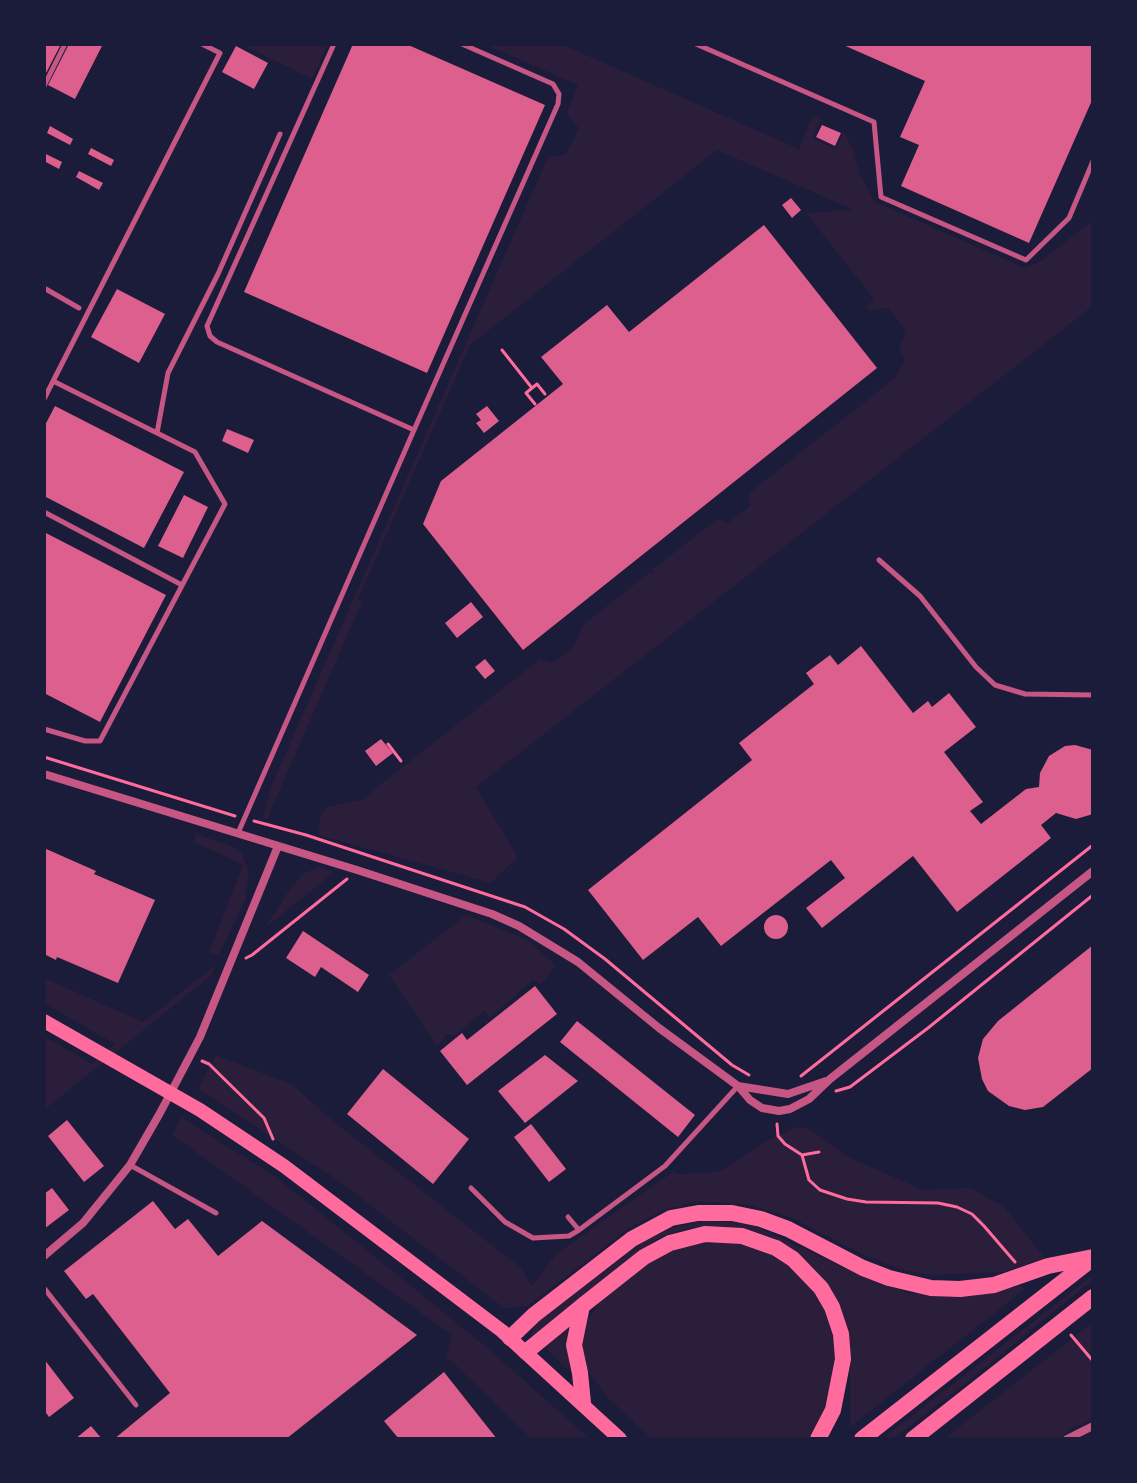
<!DOCTYPE html>
<html>
<head>
<meta charset="utf-8">
<style>
	body { margin:0 }
	#map { position:relative; width:1137px; height:1483px; overflow:hidden; background:#1b1b3a; font-family:Figtree,sans-serif }
	canvas { display:block }
	.frame { position:absolute; inset:0; border:46px solid #1b1b3a; pointer-events:none }
</style>
</head>
<body>
<div id="map">
<canvas width="1137" height="1483"></canvas>
<div class="frame"></div>
</div>
<script>
const g = document.querySelector('canvas').getContext('2d');
g.lineJoin = 'round';
function fill(path, color) { g.fillStyle = color; g.fill(path, 'evenodd'); }
const toPath = rows => new Path2D(rows.map(r => 'M' + r).join(''));
function stroke(path, color, width, dash) { g.strokeStyle = color; g.lineWidth = width; g.lineCap = dash ? 'butt' : 'round'; g.setLineDash(dash || []); g.stroke(path); }
fill(toPath([
	[241,44,328,44,312,79],
	[484,44,561,44,799,149,813,115,820,119,813,139,837,149,843,131,853,150,860,175,875,202,1025,268,1041,261,1093,220,1093,306,476,787,518,857,491,883,318,835,321,814,327,807,361,800,540,659,552,663,574,646,583,625,650,572,654,574,653,569,717,519,728,523,750,506,749,493,895,378,905,360,899,349,906,331,889,308,869,311,866,307,874,299,806,213,854,210,717,150,470,345,358,599,362,602,267,819,263,818,273,782,548,157,566,154,579,129,567,113,578,85],
	[196,834,232,846,242,854,249,873,245,900,219,955,209,952,243,865,194,842],
	[318,867,335,872,265,928,291,887,303,874],
	[466,915,526,939,556,965,541,984,533,980,490,1018,484,1011,456,1035,447,1034,437,1046,389,975],
	[216,965,211,976,44,1110,44,1036,92,1064,115,1044,44,1003,44,978,143,1022],
	[216,1055,293,1085,328,1117,521,1268,532,1286,556,1254,674,1171,677,1174,708,1173,723,1170,768,1140,797,1127,808,1128,848,1157,923,1190,971,1188,1004,1207,1045,1258,1003,1272,930,1275,903,1270,866,1256,792,1218,750,1205,698,1201,664,1210,629,1228,528,1306,504,1308,336,1179,198,1089],
	[181,1117,276,1177,484,1345,590,1439,532,1439,446,1356,452,1335,172,1135],
	[703,1221,732,1222,755,1226,862,1276,908,1293,970,1296,1021,1286,1025,1289,850,1427,850,1357,826,1282,792,1248,771,1237,747,1229,702,1226,681,1230,657,1239,538,1333,533,1335,531,1333,538,1321,645,1241,671,1228],
	[718,1241,734,1242,763,1250,783,1261,817,1295,824,1309,834,1342,835,1358,828,1403,810,1439,652,1439,609,1399,586,1369,581,1346,586,1323,600,1302,650,1262,677,1248],
	[1093,1275,1093,1280,966,1383,893,1439,882,1439],
	[1093,1322,1093,1420,1070,1429,1058,1439,944,1439],
	[568,1327,570,1368,567,1369,545,1348]
]), '#2a1e3b');
fill(toPath([
	[44,44,61,44,44,77],
	[69,44,103,44,75,99,48,85],
	[353,44,406,44,545,105,427,373,244,292],
	[841,44,1093,44,1093,98,1029,243,901,186,919,145,900,137,925,81],
	[236,46,268,63,254,89,222,72],
	[822,125,841,133,835,146,816,137],
	[50,126,73,139,70,145,47,133],
	[91,148,114,160,111,166,88,154],
	[44,153,62,162,59,169,44,161],
	[79,171,103,183,99,190,76,177],
	[791,198,801,210,792,218,782,205],
	[764,225,877,368,523,650,423,524,441,481,563,384,541,357,607,305,629,332],
	[117,289,165,314,139,363,91,337],
	[55,406,184,472,144,548,44,496,44,427],
	[487,406,499,421,484,433,476,423,481,420,476,414],
	[227,429,254,440,248,453,222,441],
	[184,495,208,507,183,558,158,546],
	[44,532,166,595,100,722,44,693],
	[471,602,483,617,457,638,445,623],
	[861,646,913,713,928,701,932,707,949,693,976,727,944,752,983,802,970,811,981,824,1026,789,1039,787,1040,773,1049,756,1065,746,1075,745,1093,750,1093,814,1076,819,1056,813,1041,825,1051,838,957,912,913,856,822,928,806,908,845,878,831,860,721,946,698,917,643,960,588,890,752,760,739,743,814,684,806,673,830,655,838,665],
	[485,659,495,671,485,679,475,667],
	[381,739,393,753,376,766,365,751],
	[44,848,96,871,94,874,155,900,118,983,57,957,56,960,44,954],
	'764 927a12 12 0 1 1 24 0a12 12 0 1 1-24 0Z',
	[303,931,369,975,358,992,321,967,315,977,286,958],
	[1093,945,1093,1068,1043,1107,1025,1110,1009,1106,988,1091,982,1079,978,1058,983,1039,998,1021],
	[535,986,557,1014,467,1085,440,1051,462,1033,467,1040],
	[577,1021,695,1115,678,1137,560,1042],
	[545,1055,578,1081,525,1123,498,1091],
	[383,1069,469,1139,433,1184,347,1114],
	[67,1120,104,1166,84,1182,48,1136],
	[531,1124,566,1169,549,1182,514,1137],
	[52,1188,69,1210,44,1229,44,1194],
	[153,1201,175,1229,188,1219,218,1256,262,1221,417,1335,286,1439,114,1439,170,1393,93,1294,86,1299,64,1271],
	[44,1359,74,1398,49,1417,44,1410],
	[444,1372,497,1439,399,1439,384,1421],
	[91,1426,102,1439,75,1439]
]), '#dd5f8e');
stroke(toPath([
	[502,350,532,388],
	[535,404,526,393,537,384,545,394],
	[388,744,401,761],
	[44,757,235,816],
	[254,821,306,835,525,907,564,929,605,959,732,1065,749,1075],
	[246,958,252,955,347,879],
	[202,1061,209,1064,264,1118,273,1139],
	[801,1076,1093,845],
	[836,1091,850,1087,928,1028,1093,895],
	[777,1124,778,1136,785,1144,802,1155,809,1180,820,1190,847,1199,866,1202,938,1203,957,1207,972,1214,984,1226,1015,1262],
	[802,1155,819,1152],
	[1071,1335,1093,1361]
]), '#ff6b9d', 3);
stroke(toPath([
	[696,44,874,122,881,197,1026,260,1069,218,1093,161],
	[44,86,65,44],
	[44,288,79,308],
	[44,399,220,53,202,44],
	[414,430,558,104,559,94,553,84,462,44],
	[157,433,168,373,218,274,280,134],
	[44,512,182,585],
	[879,560,920,596,976,667,995,685,1025,694,1093,695],
	[44,729,85,741,100,741,225,504,195,452,53,381],
	[238,833,414,430,217,342,210,336,207,326,334,44],
	[130,1165,216,1213],
	[471,1188,505,1222,533,1238,569,1236,579,1230],
	[568,1217,579,1230,665,1166,738,1086],
	[44,1288,136,1405]
]), '#c65784', 5);
stroke(toPath([
	[44,774,357,870,492,914,519,926,578,962,659,1028,738,1086,750,1100,762,1108,779,1111,790,1109,809,1099,830,1079,1093,871],
	[738,1086,788,1094,826,1081],
	[44,1256,83,1223,130,1165,160,1113,200,1037,278,846],
	[1067,1439,1093,1426]
]), '#c65784', 8);
stroke(toPath([
	[44,1021,200,1110,284,1166,502,1331,620,1439]
]), '#ff6b9d', 14);
stroke(toPath([
	[510,1338,534,1315,632,1239,671,1218,698,1213,732,1213,761,1219,788,1229,863,1268,889,1278,931,1288,960,1289,994,1285,1048,1266,1093,1257],
	[526,1352,581,1307],
	[583,1403,580,1373,574,1345,582,1306,644,1257,670,1243,705,1234,742,1236,776,1248,793,1259,821,1288,832,1307,841,1334,843,1359,833,1410,818,1439],
	[862,1439,1092,1259],
	[913,1439,1093,1297]
]), '#ff6b9d', 16);
</script>
</body>
</html>
